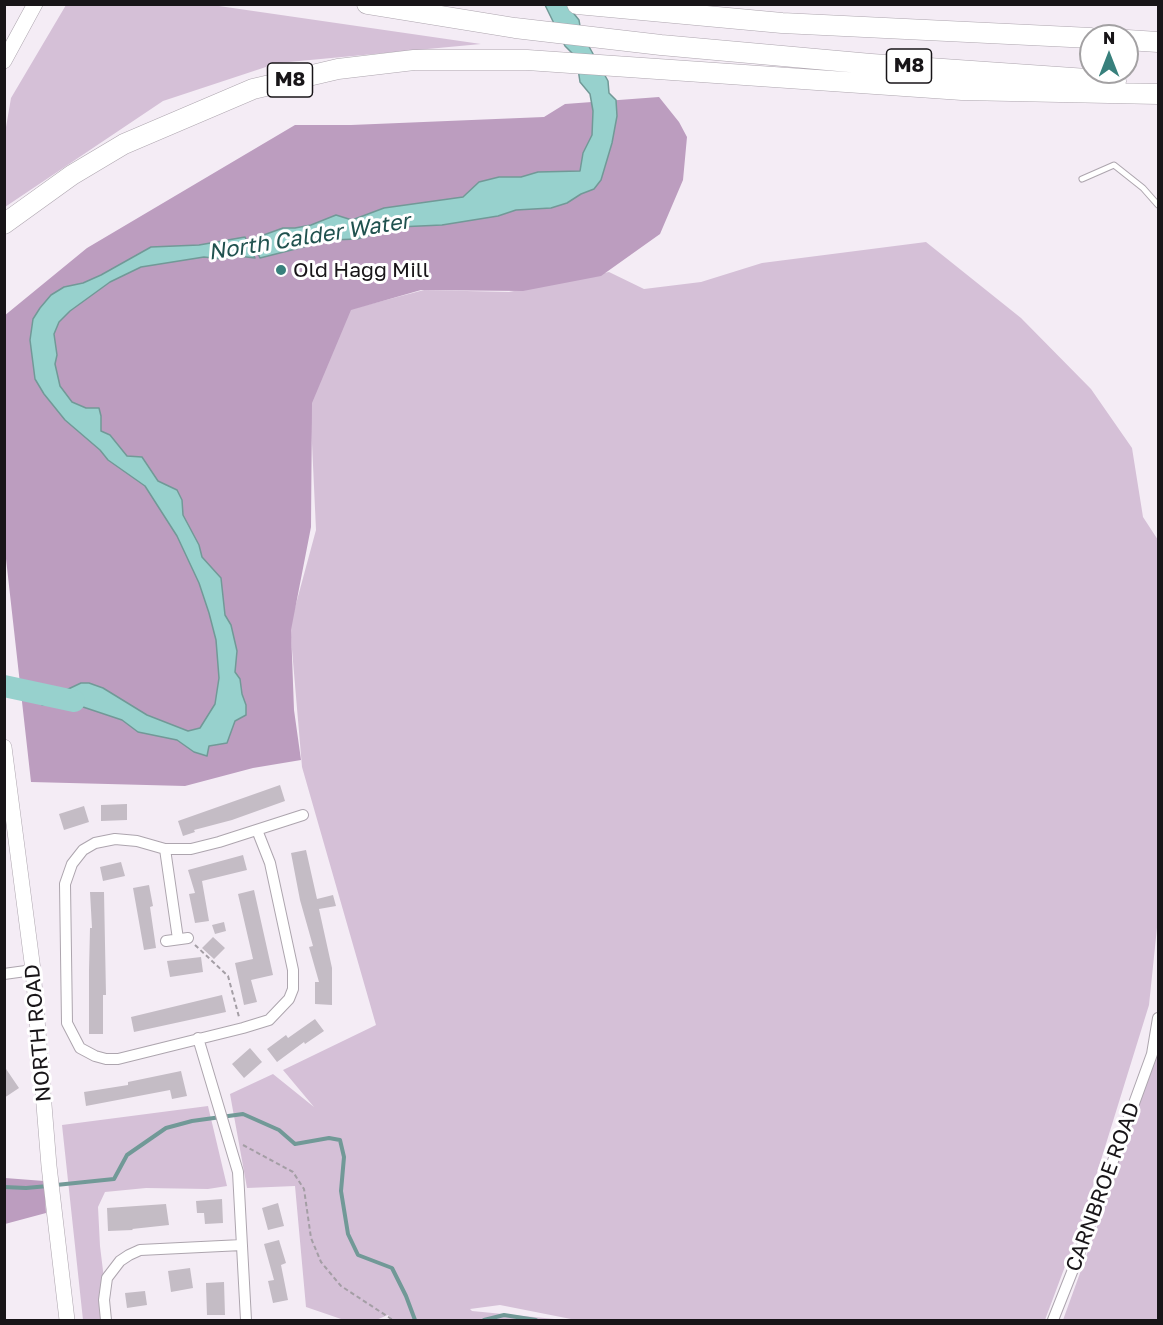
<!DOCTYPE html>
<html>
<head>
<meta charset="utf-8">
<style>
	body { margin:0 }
	#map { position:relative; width:1163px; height:1325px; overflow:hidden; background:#f4ecf5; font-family:"Golos Text",sans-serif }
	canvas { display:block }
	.frame { position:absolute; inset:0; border:6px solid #181518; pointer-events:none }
	.north { position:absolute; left:1079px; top:24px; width:60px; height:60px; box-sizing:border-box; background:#fff; border:2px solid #a3a1a3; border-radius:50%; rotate:0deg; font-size:16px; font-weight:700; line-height:24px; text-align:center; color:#181518 }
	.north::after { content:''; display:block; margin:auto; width:21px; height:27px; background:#38807c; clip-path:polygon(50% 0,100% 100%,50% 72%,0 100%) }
</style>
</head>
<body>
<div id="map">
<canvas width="1163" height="1325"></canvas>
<div class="frame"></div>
<div class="north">N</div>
</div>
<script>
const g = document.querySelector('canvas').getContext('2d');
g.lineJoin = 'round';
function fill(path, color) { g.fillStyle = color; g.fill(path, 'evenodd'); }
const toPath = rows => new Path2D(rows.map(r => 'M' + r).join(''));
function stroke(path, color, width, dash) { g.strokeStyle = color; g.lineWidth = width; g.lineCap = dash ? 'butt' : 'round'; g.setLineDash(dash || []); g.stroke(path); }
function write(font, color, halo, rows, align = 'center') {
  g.font = font + ' "Golos Text",sans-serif'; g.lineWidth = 6; g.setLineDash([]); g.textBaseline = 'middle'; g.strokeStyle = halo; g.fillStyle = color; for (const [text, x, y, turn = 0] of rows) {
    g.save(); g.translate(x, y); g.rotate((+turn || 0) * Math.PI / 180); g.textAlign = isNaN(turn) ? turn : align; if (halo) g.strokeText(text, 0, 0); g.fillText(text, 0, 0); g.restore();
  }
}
fill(toPath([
	[66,5,212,5,481,44,278,63,163,101,5,207,5,133,11,98],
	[926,242,1021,318,1091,389,1132,448,1143,517,1158,540,1158,918,1149,1005,1083,1218,1045,1320,576,1320,500,1305,470,1309,472,1311,565,1320,393,1320,388,1315,376,1320,344,1320,306,1307,295,1186,247,1188,230,1094,273,1074,314,1107,283,1070,376,1025,302,767,290,626,316,530,310,400,344,311,424,290,509,292,609,272,644,289,701,282,762,263],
	[1158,1043,1158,1320,1063,1320,1096,1229],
	[208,1106,227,1186,208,1189,146,1188,105,1192,98,1207,100,1246,109,1320,83,1320,62,1125]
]), '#d5c0d7');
fill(toPath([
	[659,97,679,122,687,137,683,180,660,234,601,276,523,291,421,290,351,310,312,403,311,527,291,630,294,710,301,760,253,768,185,786,31,782,5,550,4,316,87,248,295,125,351,125,544,117,565,104],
	[5,1178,44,1181,46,1213,5,1224]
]), '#bc9dbf');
const water = toPath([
	[545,5,567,5,579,20,581,32,608,81,609,93,616,100,617,116,612,143,601,180,594,189,581,194,567,203,551,208,516,210,498,216,442,225,398,227,357,239,331,240,260,258,250,237,258,237,283,228,295,228,311,225,336,215,352,220,384,208,463,197,479,182,499,177,521,177,538,172,580,171,583,153,592,135,593,111,590,94,580,82,578,69,572,53,565,46,545,5],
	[245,237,255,258,238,256,222,259,204,257,141,267,110,282,70,311,59,322,54,334,57,355,55,364,60,386,72,402,86,408,99,408,101,416,101,431,110,435,127,456,142,457,158,481,177,490,182,500,183,515,199,545,202,557,221,578,225,615,231,625,237,651,235,672,240,679,242,694,246,705,246,715,235,721,227,743,209,746,207,756,194,752,177,740,138,732,122,720,71,703,42,705,45,689,64,691,81,683,89,683,103,688,147,715,188,731,200,728,215,704,219,678,216,640,209,613,199,583,177,536,145,486,108,460,100,450,65,420,44,394,35,379,30,340,33,319,40,308,51,295,64,287,83,283,101,275,151,247,199,245,245,237]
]);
fill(water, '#97d1cd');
stroke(water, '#719997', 1.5);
stroke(toPath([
	[56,1185,114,1179,127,1155,166,1128,192,1121,243,1114,279,1130,295,1144,329,1138,340,1140,344,1157,341,1191,348,1234,358,1255,392,1268,406,1296,415,1320],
	[4,1187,26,1188,48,1186],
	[484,1320,504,1315,536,1320]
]), '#719997', 4);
stroke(toPath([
	[4,686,74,701]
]), '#97d1cd', 22);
fill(toPath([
	[280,785,285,801,232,820,194,830,195,832,183,836,178,821],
	[127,804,127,820,101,821,101,805],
	[84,806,89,822,64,830,59,814],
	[306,850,317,899,333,895,336,906,319,909,332,968,332,1005,315,1004,315,982,319,982,309,947,313,946,300,900,291,853],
	[243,855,247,870,202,881,209,921,195,923,189,894,195,893,188,870],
	[121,862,125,876,103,881,100,867],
	[149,885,153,906,150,907,156,948,144,950,133,888],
	[254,890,273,975,251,980,257,1002,244,1005,235,963,253,959,238,894],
	[90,892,104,892,106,995,103,995,103,1034,89,1034,89,970,90,928,92,928],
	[224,922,226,931,215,934,212,925],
	[213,937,225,948,214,959,202,948],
	[201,957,203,972,170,977,167,961],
	[222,995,226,1012,134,1032,131,1017],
	[315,1019,324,1031,305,1044,304,1042,277,1062,267,1049,286,1035,288,1038],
	[250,1048,262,1062,244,1078,232,1064],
	[4,1066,19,1088,4,1098],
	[181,1071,187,1096,172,1099,170,1090,86,1106,84,1092,128,1085,128,1082],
	[222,1199,223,1223,205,1224,204,1213,197,1213,196,1201],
	[278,1203,284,1226,268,1230,262,1208],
	[166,1204,169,1225,132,1229,133,1230,108,1231,107,1208],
	[279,1240,286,1263,281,1265,288,1300,273,1303,268,1281,274,1280,264,1244],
	[190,1268,193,1288,171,1292,168,1271],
	[224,1282,225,1315,207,1315,206,1283],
	[145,1291,147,1305,127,1308,125,1293]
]), '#c4bcc5');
const lane = toPath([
	[1082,179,1114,165,1143,188,1158,205]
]);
const street = toPath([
	[257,830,270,863,293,970,293,989,289,999,269,1020,243,1028,118,1059,106,1059,95,1056,80,1048,67,1023,65,884,72,864,83,850,95,843,115,839,137,841,165,849,191,849,219,842,303,815],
	[165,849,178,939],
	[166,941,188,938],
	[4,974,33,970],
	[198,1038,238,1172,246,1320],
	[106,1320,104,1300,107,1278,120,1261,129,1255,140,1250,242,1245],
	[1053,1320,1078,1257,1152,1054,1158,1018]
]);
const secondary = toPath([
	[4,61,35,4],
	[4,747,33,970,49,1166,67,1320]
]);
const highway = toPath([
	[367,4,515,28,661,45,871,64,1116,81],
	[577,4,782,23,1091,38],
	[1127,40,1158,42],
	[4,224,72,175,124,144,253,89,338,69,414,60,527,60,962,90,1158,94]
]);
stroke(lane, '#ada5ae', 7);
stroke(street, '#ada5ae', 12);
stroke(secondary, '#ada5ae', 16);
stroke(highway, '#ada5ae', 21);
stroke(toPath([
	[195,945,228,976,239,1017],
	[243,1145,293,1172,304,1189,311,1238,321,1262,341,1286,393,1320]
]), '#a49ea5', 2, [4.5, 3]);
stroke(lane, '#fff', 5);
stroke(street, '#fff', 10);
stroke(secondary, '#fff', 15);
stroke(highway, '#fff', 20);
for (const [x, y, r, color] of [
	[281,270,6,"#38807c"]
]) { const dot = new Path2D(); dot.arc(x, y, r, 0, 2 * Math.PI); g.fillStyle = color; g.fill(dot); stroke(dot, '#fff', 2); }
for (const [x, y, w] of [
	[909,66,45],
	[290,80,45]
]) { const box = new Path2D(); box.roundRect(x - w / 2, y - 17, w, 34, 4.5); g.fillStyle = '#fff'; g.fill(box); stroke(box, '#181518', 1.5); }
write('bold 20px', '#181518', null, [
	["M8",909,66],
	["M8",290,80]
]);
write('21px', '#181518', '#fff', [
	["Old Hagg Mill",293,270]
], 'left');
write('21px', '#181518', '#fff', [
	["NORTH ROAD",38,1033,-95],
	["CARNBROE ROAD",1103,1187,-70]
]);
write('italic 22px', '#20524f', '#fff', [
	["North Calder Water",309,237,-9]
]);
</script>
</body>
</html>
